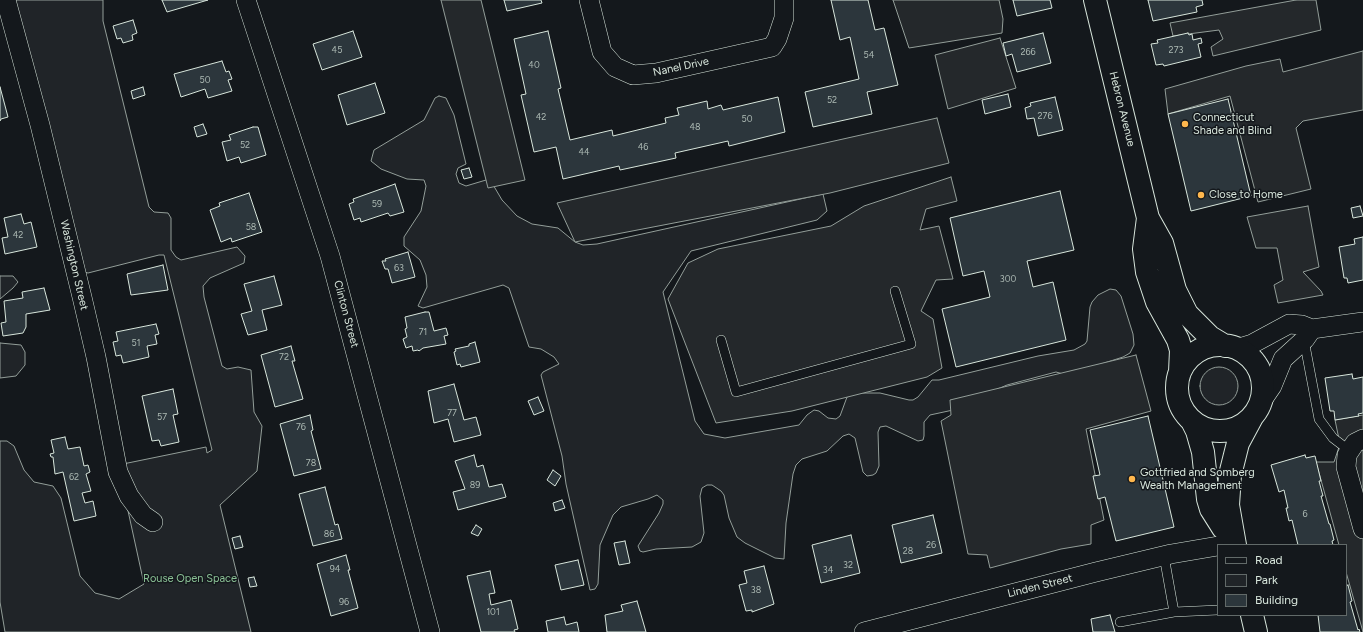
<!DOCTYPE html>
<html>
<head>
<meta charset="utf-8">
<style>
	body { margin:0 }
	#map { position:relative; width:1363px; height:632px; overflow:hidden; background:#14181c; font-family:Figtree,sans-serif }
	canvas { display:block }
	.legend { position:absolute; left:1217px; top:544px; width:130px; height:72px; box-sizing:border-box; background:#14181c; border:1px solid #626a69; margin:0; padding:5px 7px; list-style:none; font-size:12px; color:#d8e6dc }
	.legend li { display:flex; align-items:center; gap:8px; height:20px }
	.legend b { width:20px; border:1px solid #626a69 }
</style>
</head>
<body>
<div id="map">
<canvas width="1363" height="632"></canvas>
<ul class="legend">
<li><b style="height:5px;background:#14181c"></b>Road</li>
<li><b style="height:11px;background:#202428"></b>Park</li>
<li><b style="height:11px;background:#2c363c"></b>Building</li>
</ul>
</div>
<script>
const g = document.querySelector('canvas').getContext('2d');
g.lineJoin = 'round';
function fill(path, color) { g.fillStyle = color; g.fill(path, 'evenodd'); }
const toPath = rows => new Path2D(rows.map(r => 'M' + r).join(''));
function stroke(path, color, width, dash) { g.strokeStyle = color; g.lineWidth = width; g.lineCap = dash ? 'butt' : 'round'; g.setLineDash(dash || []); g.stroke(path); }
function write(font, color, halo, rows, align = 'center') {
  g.font = font + ' Figtree,sans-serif'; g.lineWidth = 3; g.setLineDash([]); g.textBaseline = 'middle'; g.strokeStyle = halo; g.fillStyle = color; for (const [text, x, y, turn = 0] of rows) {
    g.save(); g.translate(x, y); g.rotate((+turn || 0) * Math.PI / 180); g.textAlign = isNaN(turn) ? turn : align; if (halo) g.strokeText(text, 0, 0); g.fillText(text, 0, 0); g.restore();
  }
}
const green = toPath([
	[15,0,103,0,103,21,149,207,154,212,168,213,171,218,171,250,176,257,181,260,237,247,245,256,244,263,210,278,203,286,204,297,222,366,227,369,238,367,251,370,254,412,262,426,257,471,220,505,251,632,5,632,0,602,0,441,7,441,14,446,24,470,34,482,53,486,61,498,80,576,95,593,119,599,144,584,118,465,206,447,207,453,212,450,164,255,159,255,88,273,84,272,15,0],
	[439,96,446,98,454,115,466,164,458,168,456,174,459,183,466,186,486,180,492,183,502,200,517,216,532,224,558,228,575,242,583,245,597,244,823,194,827,211,817,220,691,251,663,292,695,421,704,434,725,438,799,425,807,415,814,410,819,411,828,418,836,419,840,416,847,397,854,393,880,393,909,400,913,400,918,397,932,380,939,380,1038,356,1074,350,1085,344,1087,341,1090,307,1092,302,1098,295,1110,289,1116,290,1121,296,1133,334,1134,345,1130,353,1123,357,1092,367,1070,376,1056,372,1007,385,960,405,953,410,930,415,924,422,924,436,923,440,918,441,886,426,880,427,878,432,879,466,876,473,873,475,867,476,863,472,855,438,849,434,843,436,827,451,802,459,796,465,793,474,786,523,784,559,775,558,745,543,737,537,729,518,724,495,721,491,712,485,707,485,702,488,700,496,704,533,701,542,692,547,656,549,643,552,640,551,638,546,659,513,663,504,663,500,657,495,648,499,621,507,613,515,600,545,598,584,595,589,590,590,566,484,562,456,541,375,543,372,559,364,554,357,541,349,529,347,509,288,503,285,423,308,418,306,427,287,426,275,420,260,404,246,404,237,421,211,426,186,424,180,407,179,381,169,371,161,374,150,424,120,435,98,439,96],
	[0,276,13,276,18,282,13,288,0,299,0,276],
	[0,343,21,345,25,352,25,365,16,376,0,378,0,343],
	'1200 386a19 19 0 1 1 38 0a19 19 0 1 1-38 0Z'
]);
fill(green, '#202428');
stroke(green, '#939e99', 1);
const parking = toPath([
	[441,0,481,0,525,180,488,188,441,0],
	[893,0,999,0,1003,19,1002,33,909,48,893,0],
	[1296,0,1316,0,1321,30,1213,56,1211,47,1223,39,1219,30,1173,36,1170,23,1296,0],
	[1000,38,1016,88,948,109,935,55,1000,38],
	[1363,51,1363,110,1303,121,1296,128,1311,189,1258,202,1230,96,1168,114,1165,89,1246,66,1280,59,1283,72,1363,51],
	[937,118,949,163,830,193,575,242,557,203,937,118],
	[951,177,957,201,926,209,920,230,939,226,953,279,936,280,921,311,933,319,942,368,927,377,792,411,716,423,668,299,688,263,718,249,831,226,864,206,951,177],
	[1308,206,1319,267,1303,272,1321,291,1323,295,1278,303,1274,285,1283,280,1277,248,1256,248,1247,217,1308,206],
	[1136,355,1151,411,1086,429,1104,520,1091,525,1091,544,1061,549,990,568,987,555,968,554,941,421,951,415,950,400,1136,355],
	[1363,415,1363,632,1346,572,1346,545,1339,545,1316,462,1334,462,1340,444,1335,420,1363,415]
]);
fill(parking, '#24282b');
stroke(parking, '#939e99', 1);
const building = toPath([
	[162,0,208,0,167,12,162,0],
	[504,0,541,0,542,3,507,11,504,0],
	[831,0,868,0,875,30,884,28,898,85,867,92,872,114,813,127,805,92,859,79,850,37,840,40,831,0],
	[1013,0,1050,0,1052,8,1017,16,1013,0],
	[1148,0,1202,0,1203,5,1196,7,1197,12,1153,21,1148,0],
	[133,20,137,33,132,35,133,40,123,43,121,38,117,39,113,26,133,20],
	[353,31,362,57,322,70,313,44,353,31],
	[548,31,561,88,558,89,570,140,612,130,613,136,666,123,665,118,679,115,677,108,707,101,708,109,721,105,723,110,778,97,785,132,729,146,728,141,675,153,676,158,620,170,619,166,563,179,556,147,534,152,521,95,526,94,514,39,548,31],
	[1043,33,1051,63,1017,72,1012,54,1006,56,1003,43,1043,33],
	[1188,33,1189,35,1192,34,1193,40,1201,38,1202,43,1198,44,1201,57,1164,66,1163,64,1156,65,1151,44,1158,43,1157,40,1188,33],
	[222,61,226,72,229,71,232,79,228,80,232,91,208,98,205,89,181,97,174,74,222,61],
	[375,83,385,113,347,125,338,95,375,83],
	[0,87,8,117,1,119,0,121,0,87],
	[143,87,145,95,133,99,131,91,143,87],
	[1008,94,1011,107,985,114,982,100,1008,94],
	[1055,97,1063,130,1038,136,1034,118,1027,119,1025,108,1031,106,1030,103,1055,97],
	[1228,99,1251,196,1191,211,1168,114,1228,99],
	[203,124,207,134,197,137,194,127,203,124],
	[253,127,258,127,266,155,241,163,239,157,227,161,222,142,231,140,229,135,253,127],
	[469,168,472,177,464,179,461,170,469,168],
	[395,184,404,212,390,216,388,213,361,222,360,218,354,220,349,204,354,202,353,199,395,184],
	[1060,191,1074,250,1027,261,1033,287,1053,282,1066,340,956,367,942,309,990,297,984,271,963,276,950,218,1060,191],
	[249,193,262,232,232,242,231,238,221,242,210,210,220,206,219,203,249,193],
	[1360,206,1363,216,1353,218,1351,208,1360,206],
	[21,214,24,224,31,222,37,247,5,254,2,238,8,237,4,218,21,214],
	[1363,237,1363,280,1348,283,1347,278,1344,278,1339,247,1355,244,1354,239,1363,237],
	[408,252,415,277,392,283,388,269,385,269,382,261,386,261,385,259,408,252],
	[163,265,168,290,131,295,127,274,163,265],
	[274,276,282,305,262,310,267,330,248,335,241,314,252,311,244,284,274,276],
	[44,288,50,310,26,314,26,327,23,333,3,336,1,323,6,322,4,301,23,298,22,292,44,288],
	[425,312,429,312,434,331,446,328,448,335,444,336,446,344,423,348,419,351,418,350,413,351,412,346,406,348,403,339,407,337,405,329,407,328,405,317,425,312],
	[156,324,159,334,155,335,157,344,147,346,149,357,123,363,121,355,116,356,113,342,118,341,116,332,156,324],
	[475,342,480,362,461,367,460,364,457,365,454,352,456,351,455,349,469,346,469,344,475,342],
	[291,346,295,361,292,361,303,399,275,407,261,355,291,346],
	[1352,374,1353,379,1363,377,1363,413,1358,414,1359,416,1335,420,1334,411,1330,411,1325,378,1352,374],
	[454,384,464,420,476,417,481,435,454,442,448,419,434,423,428,391,454,384],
	[173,389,178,414,173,415,179,442,161,446,159,440,152,441,142,396,173,389],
	[538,397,544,411,534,415,528,401,538,397],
	[310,415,313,430,311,431,321,469,294,476,280,424,310,415],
	[1148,416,1174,527,1116,541,1105,497,1098,499,1093,476,1100,475,1090,430,1148,416],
	[65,437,68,449,80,447,84,466,88,465,90,472,86,474,91,491,82,493,85,503,93,501,96,516,74,521,63,472,55,474,53,457,51,457,50,454,54,453,51,440,65,437],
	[474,455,477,467,483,465,489,487,502,484,506,497,458,510,453,492,465,489,455,461,474,455],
	[1305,455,1306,458,1315,456,1321,481,1319,481,1323,496,1321,496,1329,524,1330,524,1334,540,1332,541,1333,545,1298,545,1292,520,1289,521,1286,508,1288,508,1284,490,1279,492,1271,465,1305,455],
	[553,470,561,476,555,486,547,480,553,470],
	[325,487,335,525,338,524,342,539,313,546,299,494,325,487],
	[562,500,565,508,555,511,553,503,562,500],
	[933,515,942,553,901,563,892,525,933,515],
	[476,525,482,529,478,536,471,533,476,525],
	[851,535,860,573,821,583,812,545,851,535],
	[240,536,243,547,235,549,232,538,240,536],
	[625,541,630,563,619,565,614,543,625,541],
	[346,555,350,570,348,570,358,608,331,616,317,564,346,555],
	[578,560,584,585,561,590,555,565,578,560],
	[764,566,774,604,752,612,752,610,746,611,739,585,747,583,744,571,764,566],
	[490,571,495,593,489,594,491,605,511,600,518,629,514,630,515,632,481,632,467,576,490,571],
	[254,577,257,586,250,587,248,578,254,577],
	[1348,585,1352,601,1350,602,1358,630,1359,629,1360,632,1320,632,1318,615,1346,615,1346,586,1348,585],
	[637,601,646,632,607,632,605,615,623,611,621,605,637,601],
	[1110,615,1115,632,1093,632,1091,619,1110,615],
	[564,617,566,625,577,622,579,632,548,632,546,621,564,617]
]);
fill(building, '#2c363c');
stroke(building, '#d8e6dc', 1);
const lane = toPath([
	[721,340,736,392,911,344,895,291],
	[1304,340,1319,419,1333,438,1350,451],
	[1164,556,1174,612],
	[1120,622,1174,612,1218,610]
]);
const street = toPath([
	[6,0,40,125,82,297,96,357,118,472,129,496,143,515,153,522],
	[246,0,330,256,430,632],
	[589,0,602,52,615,67,633,75,656,73,772,47,777,39,784,18,784,0],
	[1236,349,1252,344,1289,324,1302,325,1312,329,1363,322],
	[1259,405,1272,386,1283,359,1305,339,1312,329],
	[1363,439,1355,443,1347,455,1346,467,1363,529],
	[864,632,1096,572,1171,554,1218,546]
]);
const secondary = toPath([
	[1095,0,1148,218,1162,243,1175,290,1187,314,1210,337,1225,346],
	[1148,218,1144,249,1147,272,1157,302,1178,340,1181,350,1180,372],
	'1177 388a43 43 0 1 1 86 0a43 43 0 1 1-86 0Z',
	[1192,421,1197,431,1203,452,1208,499,1211,509,1223,528,1233,536],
	[1235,545,1228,505,1230,475,1238,443,1252,417],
	[1252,615,1256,632]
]);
stroke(lane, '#d8e6dc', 10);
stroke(street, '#d8e6dc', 20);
stroke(secondary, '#d8e6dc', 24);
stroke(lane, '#14181c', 9);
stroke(street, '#14181c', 19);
stroke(secondary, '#14181c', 22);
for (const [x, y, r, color] of [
	[1185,124,4,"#ffb74d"],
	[1201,195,4,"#ffb74d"],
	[1132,479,4,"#ffb74d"]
]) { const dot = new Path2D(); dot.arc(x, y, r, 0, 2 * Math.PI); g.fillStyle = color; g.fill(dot); stroke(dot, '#14181c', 1.5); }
write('9px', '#adbab4', null, [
	["45",337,50],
	["273",1176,50],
	["266",1028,52],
	["54",869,55],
	["40",534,65],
	["50",205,80],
	["52",832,100],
	["276",1045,116],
	["42",541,117],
	["50",747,119],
	["48",695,127],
	["52",245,145],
	["46",643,147],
	["44",584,152],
	["59",377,204],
	["58",251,227],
	["42",18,235],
	["63",399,268],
	["300",1008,279],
	["71",423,332],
	["51",136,343],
	["72",284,357],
	["77",452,413],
	["57",162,417],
	["76",301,427],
	["78",311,463],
	["62",74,477],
	["89",475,485],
	["6",1305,514],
	["86",329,534],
	["26",931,545],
	["28",908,551],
	["32",848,565],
	["94",335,569],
	["34",828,570],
	["38",756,590],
	["96",344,602],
	["101",493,612]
]);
write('11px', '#d8e6dc', '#14181c', [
	["Nanel Drive",681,67,-12],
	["Hebron Avenue",1122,109,76],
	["Washington Street",74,265,77],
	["Clinton Street",346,314,75],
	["Linden Street",1040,586,-14]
]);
write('11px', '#d8e6dc', '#14181c', [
	["Connecticut",1193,118],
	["Shade and Blind",1193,131],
	["Close to Home",1209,195],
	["Gottfried and Somberg",1140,473],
	["Wealth Management",1140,486]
], 'left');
write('11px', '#8ac095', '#14181c', [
	["Rouse Open Space",190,579]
]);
</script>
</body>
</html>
